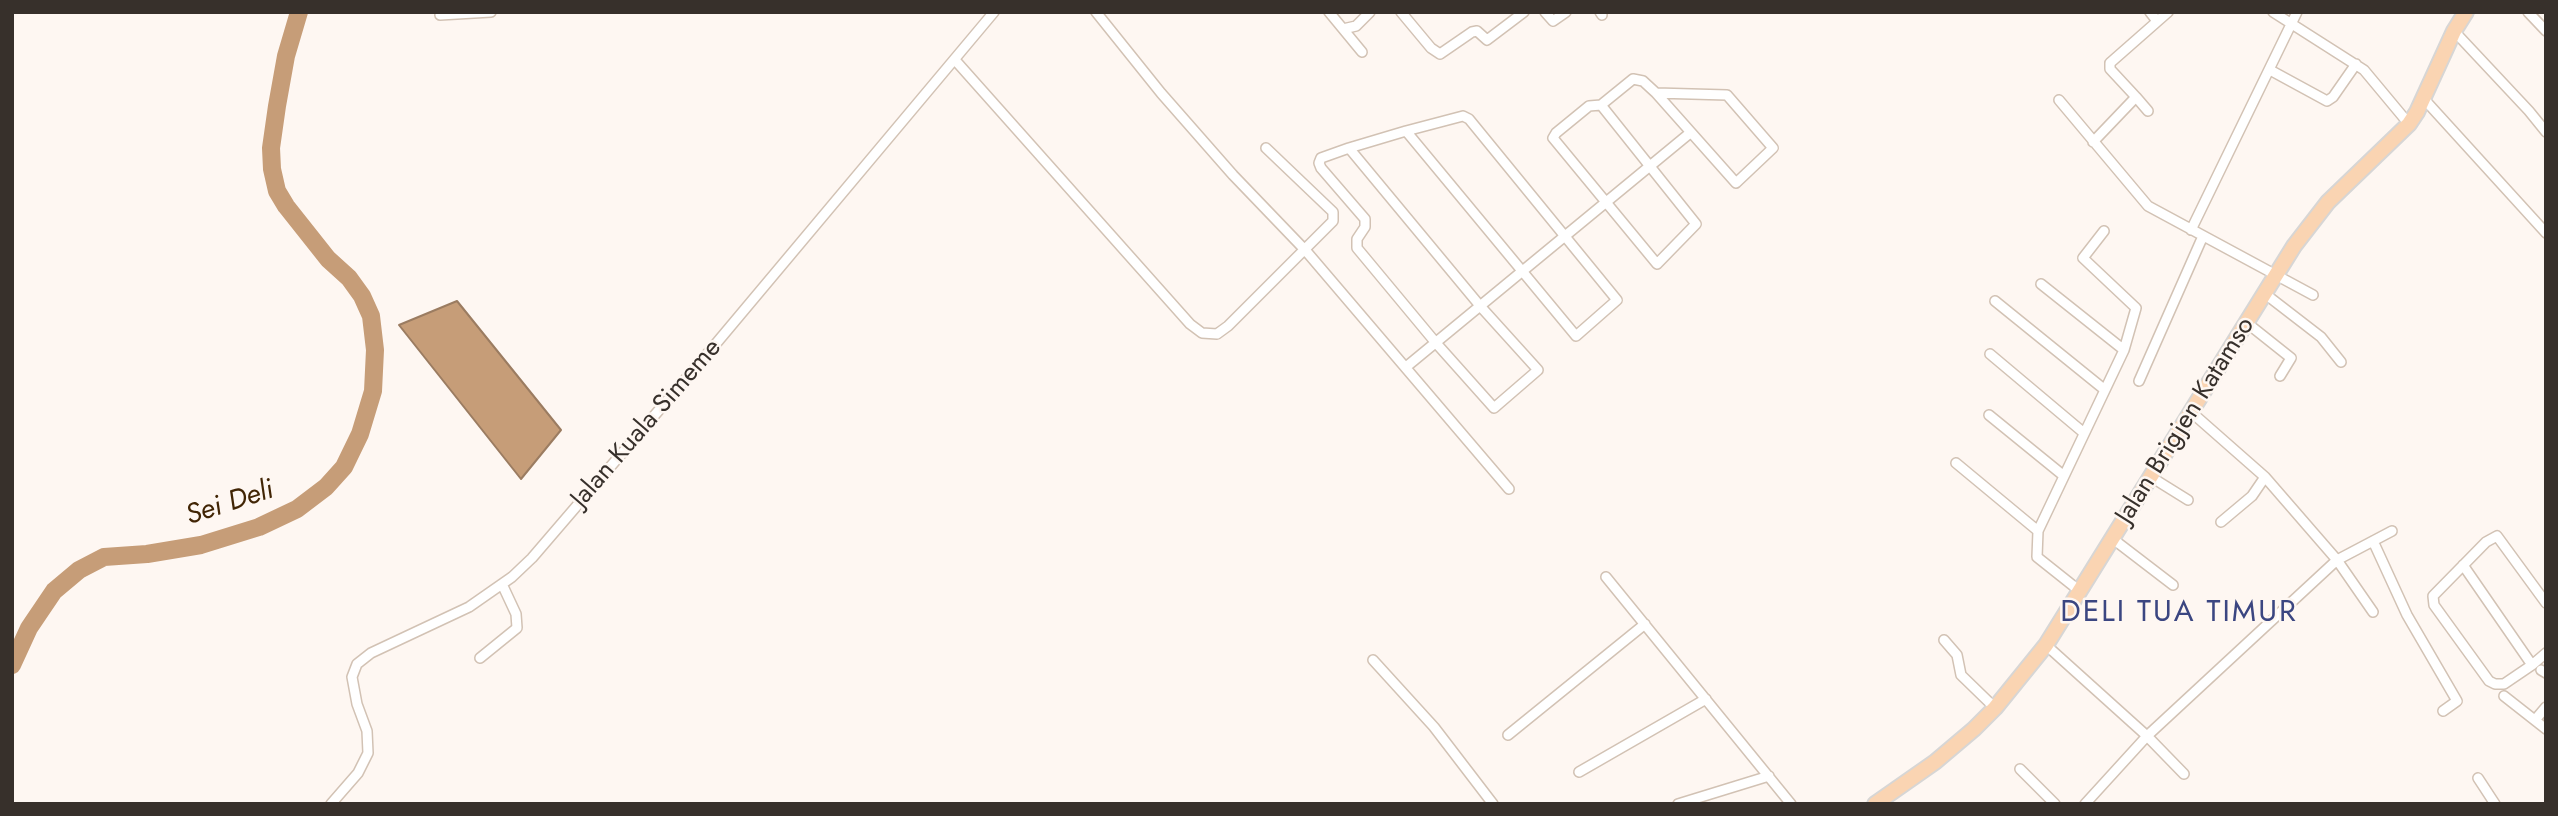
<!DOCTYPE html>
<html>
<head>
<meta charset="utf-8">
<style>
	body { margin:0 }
	#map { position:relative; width:2558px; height:816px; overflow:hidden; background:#fef7f2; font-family:Jost,sans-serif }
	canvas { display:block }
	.frame { position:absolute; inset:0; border:14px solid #37302b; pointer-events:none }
</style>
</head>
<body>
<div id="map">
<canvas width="2558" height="816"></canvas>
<div class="frame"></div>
</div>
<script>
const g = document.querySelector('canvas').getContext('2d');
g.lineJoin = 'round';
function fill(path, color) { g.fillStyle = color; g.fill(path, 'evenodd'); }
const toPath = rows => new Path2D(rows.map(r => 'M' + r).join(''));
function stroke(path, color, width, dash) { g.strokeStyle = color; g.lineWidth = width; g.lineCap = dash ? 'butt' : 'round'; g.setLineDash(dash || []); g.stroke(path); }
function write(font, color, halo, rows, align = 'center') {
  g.font = font + ' Jost,sans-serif'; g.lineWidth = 5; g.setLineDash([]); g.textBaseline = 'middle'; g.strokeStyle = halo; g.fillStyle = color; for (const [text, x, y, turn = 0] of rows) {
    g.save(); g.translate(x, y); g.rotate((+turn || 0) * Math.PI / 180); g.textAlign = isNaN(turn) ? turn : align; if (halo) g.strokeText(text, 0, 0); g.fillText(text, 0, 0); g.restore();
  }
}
const water = toPath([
	[457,301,561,430,521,479,399,325,457,301]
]);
fill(water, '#c69d78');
stroke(water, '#9b7c61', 2);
stroke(toPath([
	[12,665,29,628,54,591,79,570,104,557,147,554,201,545,259,527,297,509,326,487,344,467,360,434,373,391,375,350,371,316,362,296,349,278,328,259,286,206,277,191,272,169,271,148,277,106,286,56,299,12]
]), '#c69d78', 18);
const street = toPath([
	[1096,12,1161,93,1233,175,1306,251,1509,489],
	[1329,12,1362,52],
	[1401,12,1431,48,1440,54,1472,32,1477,31,1487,40,1524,12],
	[1545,12,1553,21,1566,12],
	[1600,12,1602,15],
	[2150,12,2157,21],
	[2273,12,2364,70,2409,124],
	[2528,12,2546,31],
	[440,15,491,12],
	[1343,29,1356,26,1370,12],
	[2454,31,2529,111,2546,132],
	[955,60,1190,324,1202,333,1217,334,1228,326,1333,221,1333,212,1266,148],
	[2270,70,2327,101,2333,97,2356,64],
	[2136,97,2148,111],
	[2424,99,2546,233],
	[2059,100,2148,206,2313,295],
	[1601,105,1589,106,1556,133,1553,138,1657,264,1696,224,1601,105,1633,79,1643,81,1656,93,1736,183,1773,148,1727,95,1656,93],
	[2093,142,2136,97,2110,69,2110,63,2168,12],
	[1349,148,1481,307,1538,370,1494,408,1436,343,1357,248,1357,239,1365,227,1365,219,1321,168,1319,163,1321,158,1349,148,1406,131,1463,116,1469,119,1617,300,1576,336,1406,131],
	[2191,230,2297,12],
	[2041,284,2124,350],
	[2264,293,2321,337,2341,362],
	[1995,301,2105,390],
	[2247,323,2291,358,2280,376],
	[1990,354,2084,433],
	[1406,367,1690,133],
	[2139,381,2203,236],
	[1989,415,2064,476],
	[1956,463,2038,531],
	[2151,477,2188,500],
	[2221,522,2252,496,2265,477],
	[2113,539,2173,585],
	[2373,541,2407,615,2457,701,2443,711],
	[2463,565,2532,665,2546,653],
	[1606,577,1791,804],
	[2081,592,2037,557,2038,531,2124,350,2136,308,2083,258,2104,231],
	[2373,612,2337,560,2392,531],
	[1944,640,1957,655,1961,675,1995,708],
	[2046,645,2147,736,2085,804],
	[480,658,517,628,516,614,502,584],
	[1373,660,1434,727,1493,804],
	[2532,665,2504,684,2495,684,2489,681,2434,605,2433,596,2486,542,2497,536,2546,603],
	[2541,670,2546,673],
	[2504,696,2546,729],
	[2535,720,2546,707],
	[1508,735,1645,624],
	[2020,769,2055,804],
	[1579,772,1706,699],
	[2184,774,2147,736,2337,560,2265,477,2190,411],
	[2478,778,2495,804],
	[331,804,358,773,368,753,367,731,357,704,352,677,357,664,371,653,469,607,512,577,532,558,714,346,994,12],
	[1678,804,1769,776]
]);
const primary = toPath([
	[1875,804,1935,762,1974,729,1995,708,2046,645,2294,246,2328,202,2409,124,2417,112,2454,31,2466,12]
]);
stroke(street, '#d2c2b4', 12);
stroke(primary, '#d7d6d5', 18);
stroke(street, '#fff', 9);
stroke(primary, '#fad4b2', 14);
write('26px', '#37302b', '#fef7f2', [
	["Jalan Brigjen Katamso",2186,421,-58],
	["Jalan Kuala Simeme",647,424,-49]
]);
write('italic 28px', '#412505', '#fef7f2', [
	["Sei Deli",230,504,-18]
]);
g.letterSpacing = '2px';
write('30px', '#3b4681', '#fef7f2', [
	["DELI TUA TIMUR",2179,614]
]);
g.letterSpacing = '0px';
</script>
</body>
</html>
